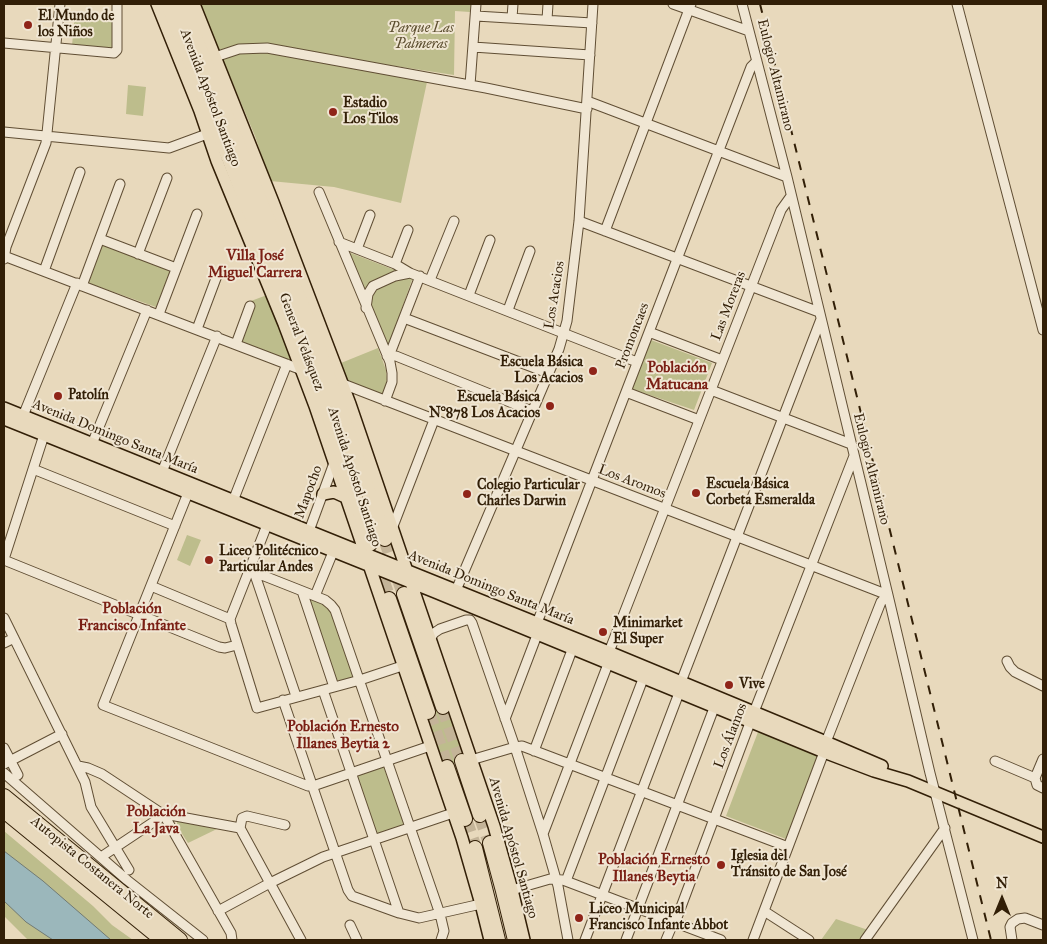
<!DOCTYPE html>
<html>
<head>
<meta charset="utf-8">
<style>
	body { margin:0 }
	#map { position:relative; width:1047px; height:944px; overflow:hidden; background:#e8d9bc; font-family:"IM FELL Great Primer",serif }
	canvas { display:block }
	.frame { position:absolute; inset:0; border:5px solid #321f07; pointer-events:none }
	.north { position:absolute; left:977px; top:874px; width:50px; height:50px; -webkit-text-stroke:4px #f0e6d3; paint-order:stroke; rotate:0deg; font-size:14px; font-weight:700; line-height:20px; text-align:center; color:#321f07 }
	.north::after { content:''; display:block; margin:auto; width:18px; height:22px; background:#321f07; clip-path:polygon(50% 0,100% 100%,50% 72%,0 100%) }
</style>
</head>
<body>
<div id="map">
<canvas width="1047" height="944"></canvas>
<div class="frame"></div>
<div class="north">N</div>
</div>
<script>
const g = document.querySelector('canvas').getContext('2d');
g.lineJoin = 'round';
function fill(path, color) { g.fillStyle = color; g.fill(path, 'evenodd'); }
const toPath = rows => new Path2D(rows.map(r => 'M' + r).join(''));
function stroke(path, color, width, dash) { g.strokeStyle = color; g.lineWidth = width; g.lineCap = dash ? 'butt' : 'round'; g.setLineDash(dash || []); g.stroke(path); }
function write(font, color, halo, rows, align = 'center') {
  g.font = font + ' "IM FELL Great Primer",serif'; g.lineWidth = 4; g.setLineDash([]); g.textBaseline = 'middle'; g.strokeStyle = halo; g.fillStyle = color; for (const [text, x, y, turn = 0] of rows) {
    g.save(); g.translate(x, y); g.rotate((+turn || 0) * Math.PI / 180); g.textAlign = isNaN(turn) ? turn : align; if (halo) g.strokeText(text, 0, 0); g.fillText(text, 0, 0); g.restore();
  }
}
fill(toPath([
	[198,4,471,4,470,12,455,11,454,75,251,44,238,45,215,51],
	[114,11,112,48,72,46,75,12,103,15],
	[261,51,427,82,401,203,334,187,270,181,255,136,223,60,224,57,240,52],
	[128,85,146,87,143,116,126,114],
	[102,243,171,269,156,307,88,283],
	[348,252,413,277,388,348],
	[267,295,293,363,240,342,253,307,251,301],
	[651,340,712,363,694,410,632,389],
	[378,348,386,370,387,380,383,394,347,381,341,363],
	[187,535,201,540,190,566,177,560],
	[311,599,327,606,331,612,355,677,336,681,310,601],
	[450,706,468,758,443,768,426,714],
	[758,732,819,755,786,839,726,816],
	[383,765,405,826,375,835,356,774],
	[177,819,219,828,188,843,177,826],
	[4,831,93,906,112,925,133,940,28,940,4,916],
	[836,919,868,930,860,940,821,940]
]), '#bdbd8c');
const water = toPath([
	[4,851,43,881,111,940,53,940,26,922,4,901,4,851]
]);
fill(water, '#9bb7bb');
stroke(water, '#717a73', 1);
stroke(toPath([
	[385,539,404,594],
	[375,559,389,599],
	[443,707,462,761],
	[428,712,447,767],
	[480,815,490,843],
	[465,819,475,848]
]), '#c4b498', 14, [14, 7]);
const minor = toPath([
	[673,4,749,31],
	[742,4,787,177,888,595,930,773,973,940],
	[957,4,1043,330],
	[476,16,592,23],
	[512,18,513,4],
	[547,20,548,4],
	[4,43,114,53,117,50,117,4],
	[473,47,590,55],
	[215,57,239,49,267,48,486,88,587,109],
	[470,85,476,4],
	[587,101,787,177],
	[4,132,169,148,207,134],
	[319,192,390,362,392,373,392,382,385,401],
	[579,221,819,312],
	[605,231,691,4],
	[100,239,176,268],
	[339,242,395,264,410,273],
	[357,249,370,215],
	[138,254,167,178],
	[4,256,302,370],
	[4,259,6,247,46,143,60,4],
	[395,264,408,230],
	[44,271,80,172],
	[430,280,454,221],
	[82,286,120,184],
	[469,295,490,240],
	[366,308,368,294,373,286,395,276,410,273,637,362],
	[508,310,530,251],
	[159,314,197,214],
	[404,318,548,373],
	[197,329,218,273],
	[649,332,722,360],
	[236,344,250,306],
	[387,356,396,356,532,411],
	[387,356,391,351,420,276],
	[343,384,888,595,881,602,826,742],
	[711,390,851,444],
	[626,392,699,420],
	[23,416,77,283],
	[92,444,147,310],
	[33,469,175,526],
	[162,472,217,336],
	[188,493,103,705,308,786,313,786,430,746],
	[233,501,287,364],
	[267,525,230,619,231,624,257,708,360,680,402,666],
	[392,529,434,420],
	[309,531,334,463],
	[4,559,44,435],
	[4,560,219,647,225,648,237,645],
	[249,570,325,600,331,605,335,610,440,914,444,931,441,940],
	[254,572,296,696],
	[151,586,230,619],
	[302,591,334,687],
	[454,595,559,349,567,321,579,221,593,4],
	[315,596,333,552],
	[4,618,85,782,91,807,129,870],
	[537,623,751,67,757,61],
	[430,639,434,633,440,629,466,620,470,620,472,623,515,747,543,834,558,886,568,940],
	[4,643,14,638],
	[609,652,781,210,791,196],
	[1007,661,1010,667,1015,672,1043,686],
	[681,682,821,319],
	[323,690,399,913],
	[283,700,348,890,352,896,399,913,419,918,481,904],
	[505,719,537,635],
	[4,748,18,775],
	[534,751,572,650],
	[471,760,515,747,522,746,788,847],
	[995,761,1035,778,1037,785,1043,788],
	[4,764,62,734],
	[78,766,88,768,102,774,164,815,170,815,240,828],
	[4,773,127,880,203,940],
	[1035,778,1043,759],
	[164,815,231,933,232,940],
	[240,828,301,940],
	[240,828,242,818,247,816,285,825],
	[543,834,608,664],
	[101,857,164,815],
	[566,881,643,679],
	[512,890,550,879,563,880,721,940],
	[218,911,270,883,323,857,453,813],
	[764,911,809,940],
	[350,925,357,940],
	[585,940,679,693],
	[626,940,714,708],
	[666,940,671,928,675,923,754,712,854,456],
	[753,940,824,752],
	[865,940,945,828],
	[1012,940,1010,927,1012,923,1018,919,1025,918,1043,925]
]);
const major = toPath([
	[157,4,200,111,217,161,284,324,315,406,462,838,481,904,490,940],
	[194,4,273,202,350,404,494,826,512,890,524,940],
	[4,408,609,652,819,739,882,766],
	[4,419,435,592,824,752,874,771,908,781,1043,837],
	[323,494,334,492,345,497]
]);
const highway = toPath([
	[168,4,305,351,337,438,370,544],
	[182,4,316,341,385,539],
	[404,594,443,707],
	[389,599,428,712],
	[462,761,480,815],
	[447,767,465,819],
	[4,796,180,940],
	[4,811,162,940],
	[490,843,503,891,515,940],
	[475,848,498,940]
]);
stroke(minor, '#604e34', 11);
stroke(major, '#321f07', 14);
stroke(highway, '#321f07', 16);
stroke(minor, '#f0e6d3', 9);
stroke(major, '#e8d9bc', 11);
stroke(highway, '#e8d9bc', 14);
stroke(toPath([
	[760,4,991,940]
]), '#321f07', 2, [9, 9]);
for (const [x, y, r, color] of [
	[28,25,5,"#8f2418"],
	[333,112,5,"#8f2418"],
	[593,371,5,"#8f2418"],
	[58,396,5,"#8f2418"],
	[550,406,5,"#8f2418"],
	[696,493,5,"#8f2418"],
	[467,494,5,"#8f2418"],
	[209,560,5,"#8f2418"],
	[603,632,5,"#8f2418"],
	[729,685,5,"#8f2418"],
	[721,865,5,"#8f2418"],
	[579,918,5,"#8f2418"]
]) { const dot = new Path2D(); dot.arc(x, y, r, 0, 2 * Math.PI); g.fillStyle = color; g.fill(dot); stroke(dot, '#f0e6d3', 2); }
write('bold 14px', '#321f07', '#f0e6d3', [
	["El Mundo de",38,17],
	["los Niños",38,33],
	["Estadio",343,104],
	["Los Tilos",343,120],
	["Escuela Básica",583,363,"right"],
	["Los Acacios",583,379,"right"],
	["Patolín",68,396],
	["Escuela Básica",540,398,"right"],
	["N°878 Los Acacios",540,414,"right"],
	["Escuela Básica",706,485],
	["Corbeta Esmeralda",706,501],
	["Colegio Particular",477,486],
	["Charles Darwin",477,502],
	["Liceo Politécnico",219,552],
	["Particular Andes",219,568],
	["Minimarket",613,624],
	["El Super",613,640],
	["Vive",739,685],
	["Iglesia del",731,857],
	["Tránsito de San José",731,873],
	["Liceo Municipal",589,910],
	["Francisco Infante Abbot",589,926]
], 'left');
write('italic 14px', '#5c4e2f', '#f0e6d3', [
	["Parque Las",421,29],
	["Palmeras",421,45]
]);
write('14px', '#321f07', '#f0e6d3', [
	["Eulogio Altamirano",775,75,76],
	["Avenida Apóstol Santiago",210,98,69],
	["Los Acacios",555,295,-81],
	["Las Moreras",729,306,-69],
	["Promoncaes",633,336,-69],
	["General Velásquez",301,342,69],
	["Avenida Domingo Santa María",115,437,22],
	["Eulogio Altamirano",871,469,76],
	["Avenida Apóstol Santiago",354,477,72],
	["Los Aromos",632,482,21],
	["Mapocho",309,492,-70],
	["Avenida Domingo Santa María",491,588,22],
	["Los Álamos",731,736,-69],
	["Avenida Apóstol Santiago",513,848,74],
	["Autopista Costanera Norte",92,868,39]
]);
write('bold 15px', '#7a1f14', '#f0e6d3', [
	["Villa José",255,256],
	["Miguel Carrera",255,273],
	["Población",677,368],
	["Matucana",677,385],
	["Población",132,609],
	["Francisco Infante",132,626],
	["Población Ernesto",343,727],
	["Illanes Beytia 2",343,744],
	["Población",156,812],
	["La Java",156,829],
	["Población Ernesto",654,860],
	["Illanes Beytia",654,877]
]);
</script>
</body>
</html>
